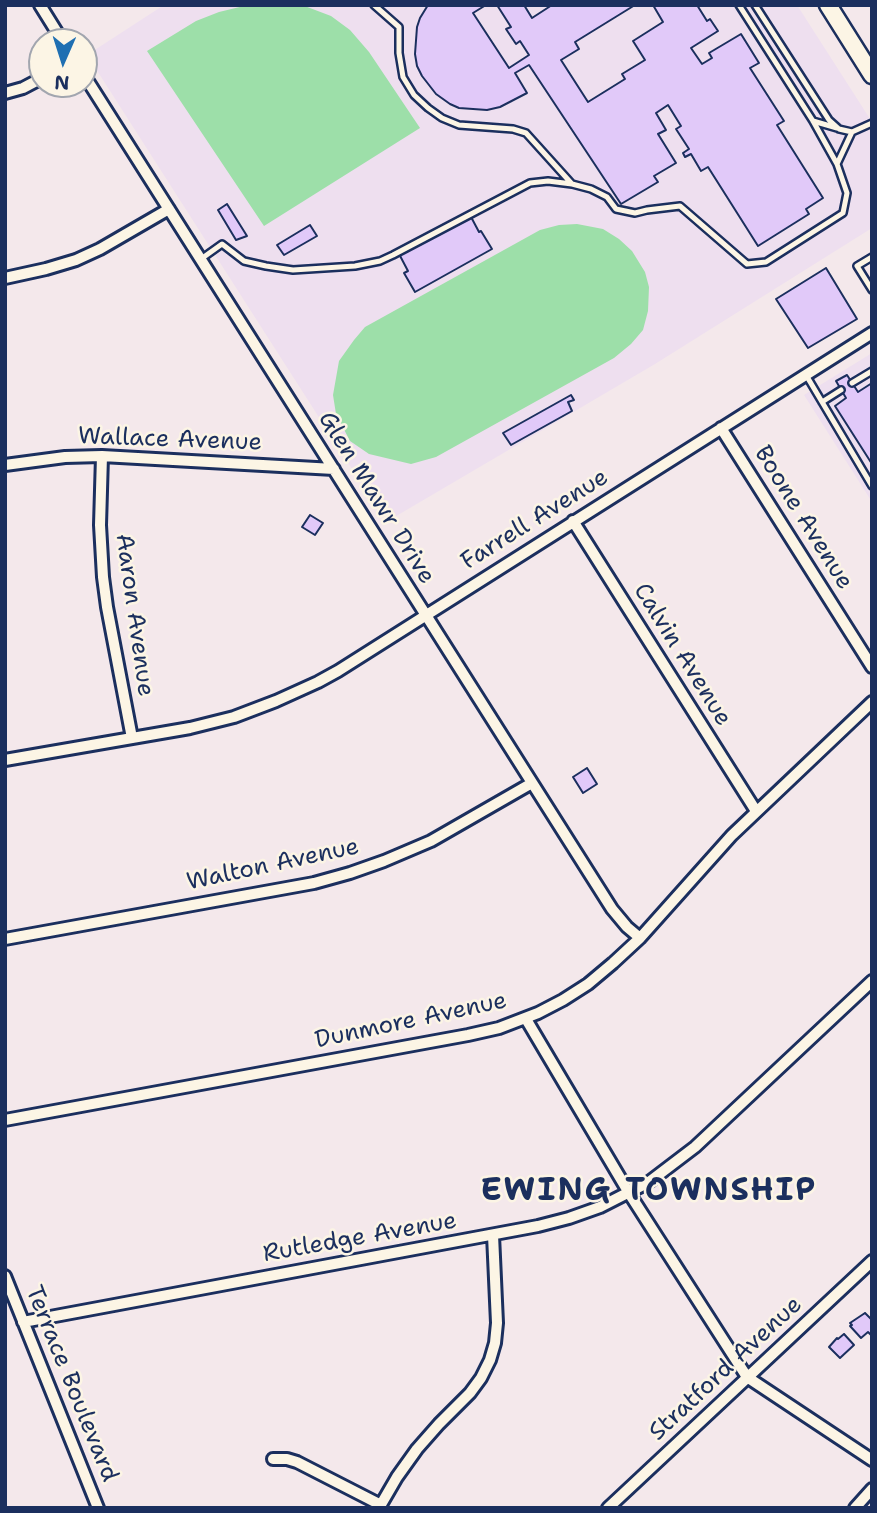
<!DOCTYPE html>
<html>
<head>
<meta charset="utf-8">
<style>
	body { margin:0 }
	#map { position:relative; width:877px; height:1513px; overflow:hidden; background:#f4e8eb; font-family:"Shantell Sans",sans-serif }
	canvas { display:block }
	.frame { position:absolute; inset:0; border:7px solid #1b2f5e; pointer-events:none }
	.north { position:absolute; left:28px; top:28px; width:70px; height:70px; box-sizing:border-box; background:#fcf5e5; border:2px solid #a2a6af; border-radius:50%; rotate:183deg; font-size:19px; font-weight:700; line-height:28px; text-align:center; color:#1b2f5e }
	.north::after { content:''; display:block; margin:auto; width:24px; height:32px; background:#1f6fb2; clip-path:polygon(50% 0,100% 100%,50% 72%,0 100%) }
</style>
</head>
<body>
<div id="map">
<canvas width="877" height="1513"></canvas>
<div class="frame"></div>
<div class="north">N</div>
</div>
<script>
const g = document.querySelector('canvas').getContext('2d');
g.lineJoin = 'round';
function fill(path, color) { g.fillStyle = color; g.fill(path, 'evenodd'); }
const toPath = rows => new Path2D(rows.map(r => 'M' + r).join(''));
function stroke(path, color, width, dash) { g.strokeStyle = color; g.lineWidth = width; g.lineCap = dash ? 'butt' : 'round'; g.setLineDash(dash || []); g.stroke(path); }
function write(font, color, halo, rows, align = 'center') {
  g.font = font + ' "Shantell Sans",sans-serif'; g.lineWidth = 5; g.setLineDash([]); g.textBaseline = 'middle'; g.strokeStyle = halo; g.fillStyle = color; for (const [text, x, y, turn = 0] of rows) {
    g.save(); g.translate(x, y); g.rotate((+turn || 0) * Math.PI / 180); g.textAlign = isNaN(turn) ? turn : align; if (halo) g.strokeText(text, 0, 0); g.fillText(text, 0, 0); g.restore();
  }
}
fill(toPath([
	[164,5,797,5,872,122,872,228,655,364,386,522,87,55],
	[872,353,872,502,804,395]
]), '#eedfef');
fill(toPath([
	[248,5,302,5,331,16,350,30,369,52,420,128,264,226,147,51,196,21,219,12],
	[577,224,603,229,619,239,632,251,645,272,649,287,648,311,643,330,631,344,614,358,436,457,411,464,369,454,350,441,336,414,333,395,339,361,354,340,365,327,540,230,559,225]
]), '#9ddfa9');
const building = toPath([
	[428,5,486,5,473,13,509,68,529,55,520,41,516,44,506,29,511,27,497,5,524,5,532,18,552,5,635,5,575,42,579,49,561,60,588,102,625,79,622,74,645,60,633,41,663,22,653,5,697,5,707,21,710,19,718,31,691,48,702,64,712,58,709,53,741,34,759,63,750,68,784,121,777,125,823,198,806,209,809,214,758,246,708,167,701,171,691,154,685,157,683,153,689,149,676,129,681,126,668,105,656,113,666,130,658,134,676,163,654,176,658,182,621,204,529,65,515,73,527,93,500,107,487,110,459,108,450,104,436,94,422,76,417,66,415,54,417,27,420,18,428,5],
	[227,204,247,236,236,240,218,210,227,204],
	[470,215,479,232,481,231,492,249,415,292,404,273,408,271,398,252,470,215],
	[310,225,317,236,284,255,277,245,310,225],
	[826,268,857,319,808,348,776,299,826,268],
	[847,375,858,392,872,383,872,464,835,406,846,398,836,381,847,375],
	[571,395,574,400,568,402,572,411,511,445,503,433,571,395],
	[310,515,323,523,315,535,302,527,310,515],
	[587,768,597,784,583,793,573,777,587,768],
	[865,1313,872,1320,872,1336,868,1332,861,1338,850,1326,852,1325,850,1323,865,1313],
	[844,1334,854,1345,840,1358,829,1347,837,1338,838,1339,844,1334]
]);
fill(building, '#e1c9f9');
stroke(building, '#1b2f5e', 2);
const lane = toPath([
	[374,5,399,27,399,53,403,77,414,95,428,108,442,118,459,125,513,129,526,133,572,184,591,189,607,197,616,209,635,213,647,210,680,206,747,264,766,262,843,213,847,193,837,164],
	[739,5,813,121,837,164,852,132],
	[755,5,829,120,839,129,852,132,872,123],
	[813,121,837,128],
	[872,257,857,266,872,290],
	[201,259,222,244,244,261,266,266,293,270,355,266,380,261,393,255,530,183,548,181,572,184],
	[806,375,872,486],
	[852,383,872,371],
	[822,402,841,390]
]);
const street = toPath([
	[40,5,63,42],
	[84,75,612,909,627,927,640,938],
	[5,93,23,88,42,78],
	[5,278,46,269,76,260,100,249,169,209],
	[721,428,872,667],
	[102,456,100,525,103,577,107,607,132,738],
	[5,465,65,457,102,456,334,469],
	[573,521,756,811],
	[5,760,190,728,234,717,276,701,318,682,338,671,872,333],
	[5,939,314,883,350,873,384,861,431,841,532,783],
	[526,1019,629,1193,747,1377,872,1460],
	[5,1120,468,1035,499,1028,538,1013,563,1000,588,984,613,963,640,938,732,835,872,702],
	[5,1276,98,1508],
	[23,1322,538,1226,569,1218,600,1207,649,1182,695,1147,872,981],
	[273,1459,287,1459,297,1462,381,1505],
	[379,1508,397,1477,417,1449,439,1424,470,1393,481,1378,490,1360,495,1343,497,1323,493,1235],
	[608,1508,872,1261],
	[855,1508,872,1489]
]);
const secondary = toPath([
	[828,5,872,75]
]);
stroke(lane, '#1b2f5e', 10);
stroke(street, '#1b2f5e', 16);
stroke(secondary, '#1b2f5e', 21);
stroke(lane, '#fcf5e5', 5);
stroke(street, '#fcf5e5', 10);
stroke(secondary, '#fcf5e5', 16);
write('24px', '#1b2f5e', '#fcf5e5', [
	["Wallace Avenue",170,440,2],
	["Glen Mawr Drive",376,498,58],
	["Boone Avenue",803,518,58],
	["Farrell Avenue",535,520,-32],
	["Aaron Avenue",134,615,82],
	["Calvin Avenue",682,655,58],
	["Walton Avenue",273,865,-12],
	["Dunmore Avenue",411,1021,-12],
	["Rutledge Avenue",360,1238,-10],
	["Stratford Avenue",726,1369,-43],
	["Terrace Boulevard",71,1384,68]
]);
g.letterSpacing = '2px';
write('bold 32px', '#1b2f5e', '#fcf5e5', [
	["EWING TOWNSHIP",649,1192]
]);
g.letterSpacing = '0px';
</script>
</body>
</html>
